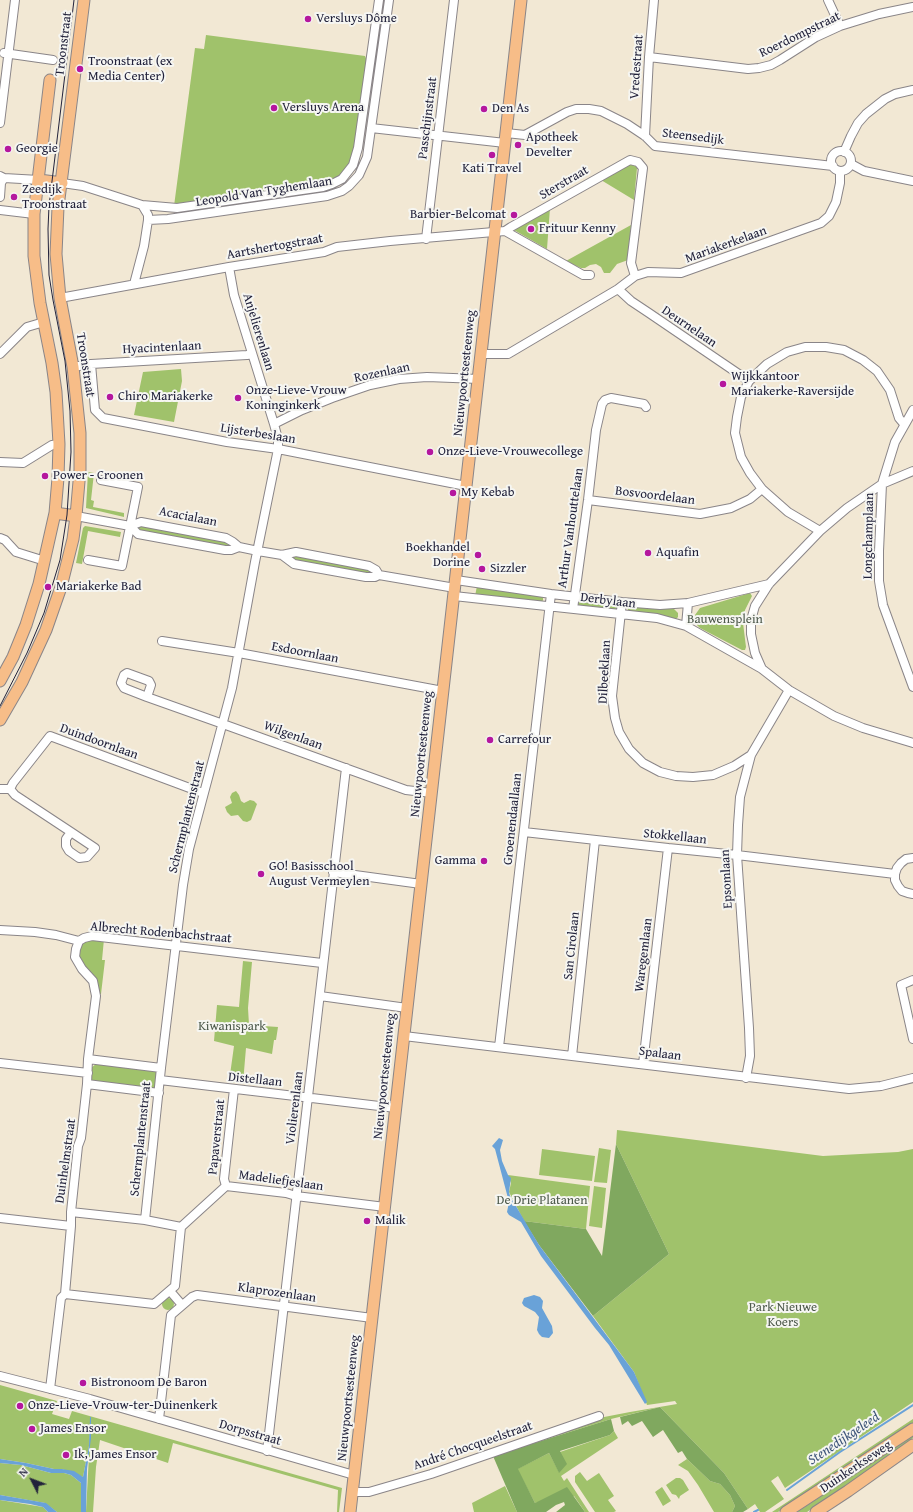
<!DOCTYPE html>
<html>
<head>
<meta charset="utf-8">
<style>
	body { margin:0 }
	#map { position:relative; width:913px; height:1512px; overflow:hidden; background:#f2e8d4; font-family:"Gentium Book Plus",serif }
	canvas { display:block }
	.north { position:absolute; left:12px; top:1460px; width:40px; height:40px; -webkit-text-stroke:3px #f6f6f2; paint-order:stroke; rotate:312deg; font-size:11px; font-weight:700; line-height:16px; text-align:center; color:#22223b }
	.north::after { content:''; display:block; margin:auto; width:14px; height:18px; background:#22223b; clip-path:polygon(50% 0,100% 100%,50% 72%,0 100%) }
</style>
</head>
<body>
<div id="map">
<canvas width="913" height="1512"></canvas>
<div class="north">N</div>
</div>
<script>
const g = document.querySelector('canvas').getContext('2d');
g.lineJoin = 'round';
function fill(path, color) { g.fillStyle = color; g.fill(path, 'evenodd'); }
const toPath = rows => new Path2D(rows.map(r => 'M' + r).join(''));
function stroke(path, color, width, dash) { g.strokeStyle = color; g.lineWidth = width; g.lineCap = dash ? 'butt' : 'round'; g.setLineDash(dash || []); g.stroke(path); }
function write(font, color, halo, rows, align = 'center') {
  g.font = font + ' "Gentium Book Plus",serif'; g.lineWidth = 4; g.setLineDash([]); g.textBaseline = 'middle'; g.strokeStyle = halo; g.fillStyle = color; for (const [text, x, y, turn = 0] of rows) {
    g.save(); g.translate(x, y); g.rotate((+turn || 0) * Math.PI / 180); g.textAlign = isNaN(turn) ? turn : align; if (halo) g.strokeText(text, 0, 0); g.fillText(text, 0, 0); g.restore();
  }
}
fill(toPath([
	[206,35,365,56,368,63,355,153,346,172,333,182,174,206,195,48,204,49],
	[631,164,634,164,637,168,634,200,601,180],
	[550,208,547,249,514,230,514,228],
	[631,225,628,260,617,264,610,273,604,273,601,267,596,264,590,265,585,268,581,268,566,261],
	[181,369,182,381,174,422,134,415,143,372],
	[88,472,94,473,91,500,94,501,93,507,124,513,124,517,86,508],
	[140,525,228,542,231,546,229,547,139,531,135,526],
	[85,526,121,532,120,537,88,531,82,564,76,563,83,528],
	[291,555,369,570,374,572,373,574,294,561,288,556],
	[477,586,528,592,543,597,543,600,542,602,475,596],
	[750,593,752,596,745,610,743,623,746,647,745,650,742,650,700,628,695,623,694,620,695,615,700,608],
	[579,600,618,606,617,610,616,611,581,607,578,604],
	[631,605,674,609,678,613,678,617,676,619,628,611,628,607],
	[236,791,239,795,241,801,244,803,250,800,254,801,257,804,251,820,247,822,243,821,238,815,231,816,227,812,225,807,232,803,230,797,232,793],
	[104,939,102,960,105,960,101,994,98,994,81,964,77,953,80,946,86,940],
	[243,961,252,962,248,1008,249,1025,278,1027,276,1040,274,1040,272,1054,246,1048,243,1083,229,1082,234,1046,214,1041,217,1005,239,1007],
	[96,1064,156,1071,157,1073,157,1086,153,1089,93,1082,91,1078,91,1068],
	[617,1130,823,1156,898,1152,913,1149,913,1402,785,1488,778,1476,771,1481,784,1499,765,1512,760,1512,755,1504,748,1509,724,1473,660,1407,611,1419,493,1456,599,1418,630,1412,677,1404,675,1401,647,1405,634,1372,593,1316,669,1254,616,1144],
	[599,1148,611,1150,607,1183,594,1182],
	[542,1149,595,1156,592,1181,539,1175],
	[508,1175,590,1186,586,1229,524,1221,509,1192,511,1183],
	[594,1186,606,1188,602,1228,589,1226],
	'162 1304a6 6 0 1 1 12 0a6 6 0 1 1-12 0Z',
	[0,1385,57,1401,52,1414,69,1419,72,1411,342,1488,339,1512,337,1512,338,1490,173,1443,168,1463,100,1440,96,1467,93,1512,86,1512,91,1417,89,1446,83,1477,62,1469,54,1469,26,1463,0,1459],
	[913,1419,913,1423,778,1512,772,1512],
	[614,1431,618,1438,561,1476,564,1481,567,1478,589,1512,585,1512,574,1496,535,1503,517,1469,549,1453,559,1472,560,1452,610,1435],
	[913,1436,913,1438,873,1467,807,1512,797,1512],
	[687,1459,710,1481,720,1484,730,1495,735,1506,732,1512,714,1512,698,1485,688,1471,678,1465],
	[0,1463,21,1465,51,1473,64,1473,71,1475,81,1483,81,1512,57,1512,45,1503,0,1495],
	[580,1472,587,1481,599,1473,614,1496,608,1500,616,1511,614,1512,595,1512,575,1482,575,1476],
	[676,1478,680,1478,683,1480,689,1490,680,1496,679,1499,676,1495,672,1494,666,1485],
	[505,1486,517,1512,474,1512,472,1503],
	[662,1487,671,1501,663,1506,655,1492],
	[0,1500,43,1507,48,1512,0,1512]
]), '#a0c26b');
fill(toPath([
	[616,1144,669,1254,593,1316,539,1245,524,1221,586,1229,602,1256],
	[660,1407,724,1473,748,1509,743,1512,732,1512,735,1506,730,1495,720,1484,710,1481,687,1459,682,1451,678,1453,663,1430,653,1437,642,1421,632,1426,628,1421,622,1425,620,1417],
	[611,1419,614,1431,610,1435,560,1451,567,1464,559,1473,549,1453,518,1469,535,1503,567,1487,585,1512,556,1512,565,1505,564,1502,556,1505,546,1512,517,1512,493,1456]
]), '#80a85f');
fill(toPath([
	[499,1138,503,1140,500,1150,502,1161,508,1175,511,1178,509,1192,510,1196,539,1245,634,1372,647,1402,645,1404,609,1345,595,1328,541,1256,521,1222,509,1215,507,1212,509,1202,495,1149,492,1146],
	[534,1295,540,1297,543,1301,542,1308,552,1326,553,1333,549,1338,542,1337,539,1334,537,1330,539,1317,535,1312,524,1306,522,1303,524,1298],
	[90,1417,91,1417,91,1438,87,1469,86,1512,81,1512,81,1483,71,1475,64,1473,51,1473,21,1465,0,1463,0,1459,26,1463,54,1469,62,1469,74,1471,83,1477,89,1446],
	[0,1495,46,1503,57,1512,48,1512,43,1507,30,1504,0,1500]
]), '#69a2d8');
stroke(toPath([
	[787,1490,840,1452,913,1405],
	[754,1512,758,1510]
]), '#69a2d8', 2);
const minor = toPath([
	[828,0,840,26],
	[4,53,53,60],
	[649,57,748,69,759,68,771,65,780,60,816,37,840,26,879,14,913,7],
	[0,123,15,0],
	[371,128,505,143],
	[506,133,525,135,567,112,576,109,589,109,601,111,627,124,645,136,655,146,833,166],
	[645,136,649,57,654,0],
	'831 161a10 10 0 1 1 20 0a10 10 0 1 1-20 0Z',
	[844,152,851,136,858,123,866,114,885,99,895,94,913,90],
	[851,164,864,171,913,181],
	[0,176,4,178,39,180],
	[62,183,83,186,142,205,148,215,148,220,144,246,134,284],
	[0,197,1,183,4,178],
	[142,205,177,208,323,187,332,184,342,179,353,165,358,148,379,0],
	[0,210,34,214],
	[148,220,168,219,327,196,342,191,349,186,359,175,367,157,389,0],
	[505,231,583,275,590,275],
	[426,239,454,0],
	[618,289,631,301,649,313,749,381],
	[60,298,229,267,324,252,337,247,390,241,505,231,511,227,630,160,638,162,643,168,631,263,635,276],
	[0,354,27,327,44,322],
	[481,354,508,354,618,289,635,276,648,272,681,273,821,223,829,216,836,202,840,183,840,171],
	[91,364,95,410,103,418,227,442,278,449,466,486],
	[73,367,91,364,247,355,252,354],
	[913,410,895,442,882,484,879,551,879,581,883,605,913,687],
	[274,424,302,410,332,398,370,385,399,379,427,377,479,379],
	[0,462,23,463,52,445,59,444],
	[588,500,700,514,731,508,750,499,762,489],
	[76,516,130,526,138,534,225,550,231,550,239,547],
	[130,526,141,522,226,538,233,542,239,547,258,551,282,555,296,552,369,566,376,570,379,575],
	[820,531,788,512,762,489,750,473,741,457,735,433,737,417,741,397,749,381,767,364,787,352,805,347,826,347,844,350,863,360,877,371,890,390,899,418,904,424],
	[0,538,5,540,16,552,45,561],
	[282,555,294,564,366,577,375,577,379,575,455,588],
	[88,560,122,566,138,487,101,480],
	[456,580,551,594,622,602,660,605,688,603],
	[769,584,688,603,686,626,762,669,789,690,834,716,863,728,913,743],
	[454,596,657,618,686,626],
	[622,602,612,696,615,718,619,732,629,749,643,763,660,772,676,776,693,777,713,775,734,766,751,755],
	[573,609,588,500,596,430,602,404,605,400,611,398,644,404,646,407],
	[162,641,239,653,443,691],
	[762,669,755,653,751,634,751,620,755,606,769,584,820,531,847,508,882,484,913,471],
	[147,697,151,685,149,681,127,673,124,675,121,683,124,688,147,697,223,724,406,790,432,793],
	[0,789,10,789,15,795,71,832,95,848,87,857,79,858,69,851,66,846,66,839,71,832],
	[10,789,13,783,50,736,203,793],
	[524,832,668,848,737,855,895,874],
	[913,858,906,859,901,863,897,868,895,874,895,880,898,886,902,891,908,893,913,894],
	[333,872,421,884],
	[0,930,35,932,56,935,79,941,84,938,92,936,322,963],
	[913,980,901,985,913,1039],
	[320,996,407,1008],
	[404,1036,849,1089,881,1086,913,1078],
	[499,1047,551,594],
	[572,1056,595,840],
	[88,1059,161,1068],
	[0,1063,88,1073],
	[643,1064,668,848],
	[746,1078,750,1056,749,1028,737,855,738,825,740,797,751,755,789,690],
	[160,1080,396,1108],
	[87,1084,159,1093],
	[226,1186,224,1179,234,1089],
	[71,1212,145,1220,181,1227,226,1186,286,1193,296,1196,385,1207],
	[0,1218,71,1226],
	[145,1220,161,1068,183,885,189,849,232,688,255,562,278,449,278,439,274,424,234,295,229,267],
	[170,1291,182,1305],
	[65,1294,154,1304,175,1286,181,1227],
	[0,1376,90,1399,354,1475],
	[50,1389,61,1298,65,1294,71,1226,71,1212,78,1146,81,1138,87,1084,88,1059,96,996,93,981,82,969,75,957,76,949,79,941],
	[159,1419,171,1315,192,1297,197,1295,372,1318],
	[267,1451,346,768],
	[353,1492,369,1492,431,1474,599,1416]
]);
const major = toPath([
	[39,180,62,183],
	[55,513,76,516],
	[0,681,13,657,26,625,39,584,55,513,58,478,59,444,56,392,52,363,40,303,34,256,34,214,50,80],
	[0,720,22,682,46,630,61,587,73,539,76,516,80,470,80,433,73,367,60,298,56,254,58,207,84,0],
	[350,1512,521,0],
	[786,1512,913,1429],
	[816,1512,848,1491,913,1445]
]);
stroke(minor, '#8a8588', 10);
stroke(major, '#8a8588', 13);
stroke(minor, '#fff', 8);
stroke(major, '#f7bd88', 11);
stroke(toPath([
	[0,706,27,653,44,613,60,560,67,515,71,452,70,411,65,361,53,300,49,275,48,229,49,206,74,0]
]), '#22223b', 1);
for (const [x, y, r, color] of [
	[308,19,4,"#b5179e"],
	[80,69,4,"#b5179e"],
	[274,108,4,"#b5179e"],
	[484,109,4,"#b5179e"],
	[518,145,4,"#b5179e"],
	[8,149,4,"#b5179e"],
	[492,155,4,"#b5179e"],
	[14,197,4,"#b5179e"],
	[514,215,4,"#b5179e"],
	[531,229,4,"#b5179e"],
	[723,384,4,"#b5179e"],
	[110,397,4,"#b5179e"],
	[238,398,4,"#b5179e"],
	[430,452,4,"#b5179e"],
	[45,476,4,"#b5179e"],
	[453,493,4,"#b5179e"],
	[648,553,4,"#b5179e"],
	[478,555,4,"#b5179e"],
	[482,569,4,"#b5179e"],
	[48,587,4,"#b5179e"],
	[490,740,4,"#b5179e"],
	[484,861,4,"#b5179e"],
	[261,874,4,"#b5179e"],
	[367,1221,4,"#b5179e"],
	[83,1383,4,"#b5179e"],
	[20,1406,4,"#b5179e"],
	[32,1429,4,"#b5179e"],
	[66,1455,4,"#b5179e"]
]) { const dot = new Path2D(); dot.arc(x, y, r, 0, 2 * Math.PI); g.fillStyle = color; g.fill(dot); stroke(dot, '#f6f6f2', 1.5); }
write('13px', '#22223b', '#f6f6f2', [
	["Versluys Dôme",316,19],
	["Troonstraat (ex",88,62],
	["Media Center)",88,77],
	["Versluys Arena",282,108],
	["Den As",492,109],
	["Apotheek",526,138],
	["Develter",526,153],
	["Georgie",16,149],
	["Kati Travel",492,169,"center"],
	["Zeedijk",22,190],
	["Troonstraat",22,205],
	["Barbier-Belcomat",506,215,"right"],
	["Frituur Kenny",539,229],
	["Wijkkantoor",731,377],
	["Mariakerke-Raversijde",731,392],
	["Onze-Lieve-Vrouw",246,391],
	["Koninginkerk",246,406],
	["Chiro Mariakerke",118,397],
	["Onze-Lieve-Vrouwecollege",438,452],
	["Power - Croonen",53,476],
	["My Kebab",461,493],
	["Boekhandel",470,548,"right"],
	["Dorine",470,563,"right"],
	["Aquafin",656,553],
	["Sizzler",490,569],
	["Mariakerke Bad",56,587],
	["Carrefour",498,740],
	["Gamma",476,861,"right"],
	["GO! Basisschool",269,867],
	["August Vermeylen",269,882],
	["Malik",375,1221],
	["Bistronoom De Baron",91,1383],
	["Onze-Lieve-Vrouw-ter-Duinenkerk",28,1406],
	["James Ensor",40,1429],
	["Ik, James Ensor",74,1455]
], 'left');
write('13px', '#22223b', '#f6f6f2', [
	["Roerdompstraat",800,35,-26],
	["Troonstraat",64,44,-83],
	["Vredestraat",637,67,-86],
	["Passchijnstraat",428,118,-83],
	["Steensedijk",693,137,7],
	["Sterstraat",564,183,-30],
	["Leopold Van Tyghemlaan",264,192,-9],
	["Mariakerkelaan",726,245,-20],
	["Aartshertogstraat",275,247,-10],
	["Deurnelaan",689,327,34],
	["Anjelierenlaan",258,332,73],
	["Hyacintenlaan",162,348,-3],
	["Troonstraat",85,365,81],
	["Rozenlaan",382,373,-12],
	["Nieuwpoortsesteenweg",465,373,-84],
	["Lijsterbeslaan",258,434,9],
	["Bosvoordelaan",655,496,7],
	["Acacialaan",188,517,11],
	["Arthur Vanhouttelaan",571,528,-82],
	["Longchamplaan",869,536,-89],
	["Derbylaan",608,601,7],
	["Esdoornlaan",305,653,11],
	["Dilbeeklaan",605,672,-87],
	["Wilgenlaan",293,736,20],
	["Duindoornlaan",99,742,20],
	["Nieuwpoortsesteenweg",422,754,-84],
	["Schermplantenstraat",187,817,-76],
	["Groenendaallaan",513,819,-84],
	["Stokkellaan",675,837,6],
	["Epsomlaan",727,879,-93],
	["Albrecht Rodenbachstraat",161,933,5],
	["San Cirolaan",572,946,-84],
	["Waregemlaan",644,955,-83],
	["Spalaan",660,1054,7],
	["Nieuwpoortsesteenweg",385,1076,-84],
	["Distellaan",255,1080,6],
	["Violierenlaan",295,1108,-83],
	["Papaverstraat",217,1137,-84],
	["Schermplantenstraat",141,1139,-84],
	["Duinhelmstraat",66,1161,-82],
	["Madeliefjeslaan",281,1181,8],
	["Klaprozenlaan",277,1293,8],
	["Nieuwpoortsesteenweg",349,1398,-84],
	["Dorpsstraat",250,1433,16],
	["André Chocqueelstraat",473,1446,-19],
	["Duinkerkseweg",856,1467,-34]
]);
write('13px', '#4e5a4c', '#f6f6f2', [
	["Bauwensplein",725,620],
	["Kiwanispark",232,1027],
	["De Drie Platanen",542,1201],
	["Park Nieuwe",783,1308],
	["Koers",783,1323]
]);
write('italic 14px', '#3e557a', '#f6f6f2', [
	["Stenedijkgeleed",844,1439,-34]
]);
</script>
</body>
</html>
